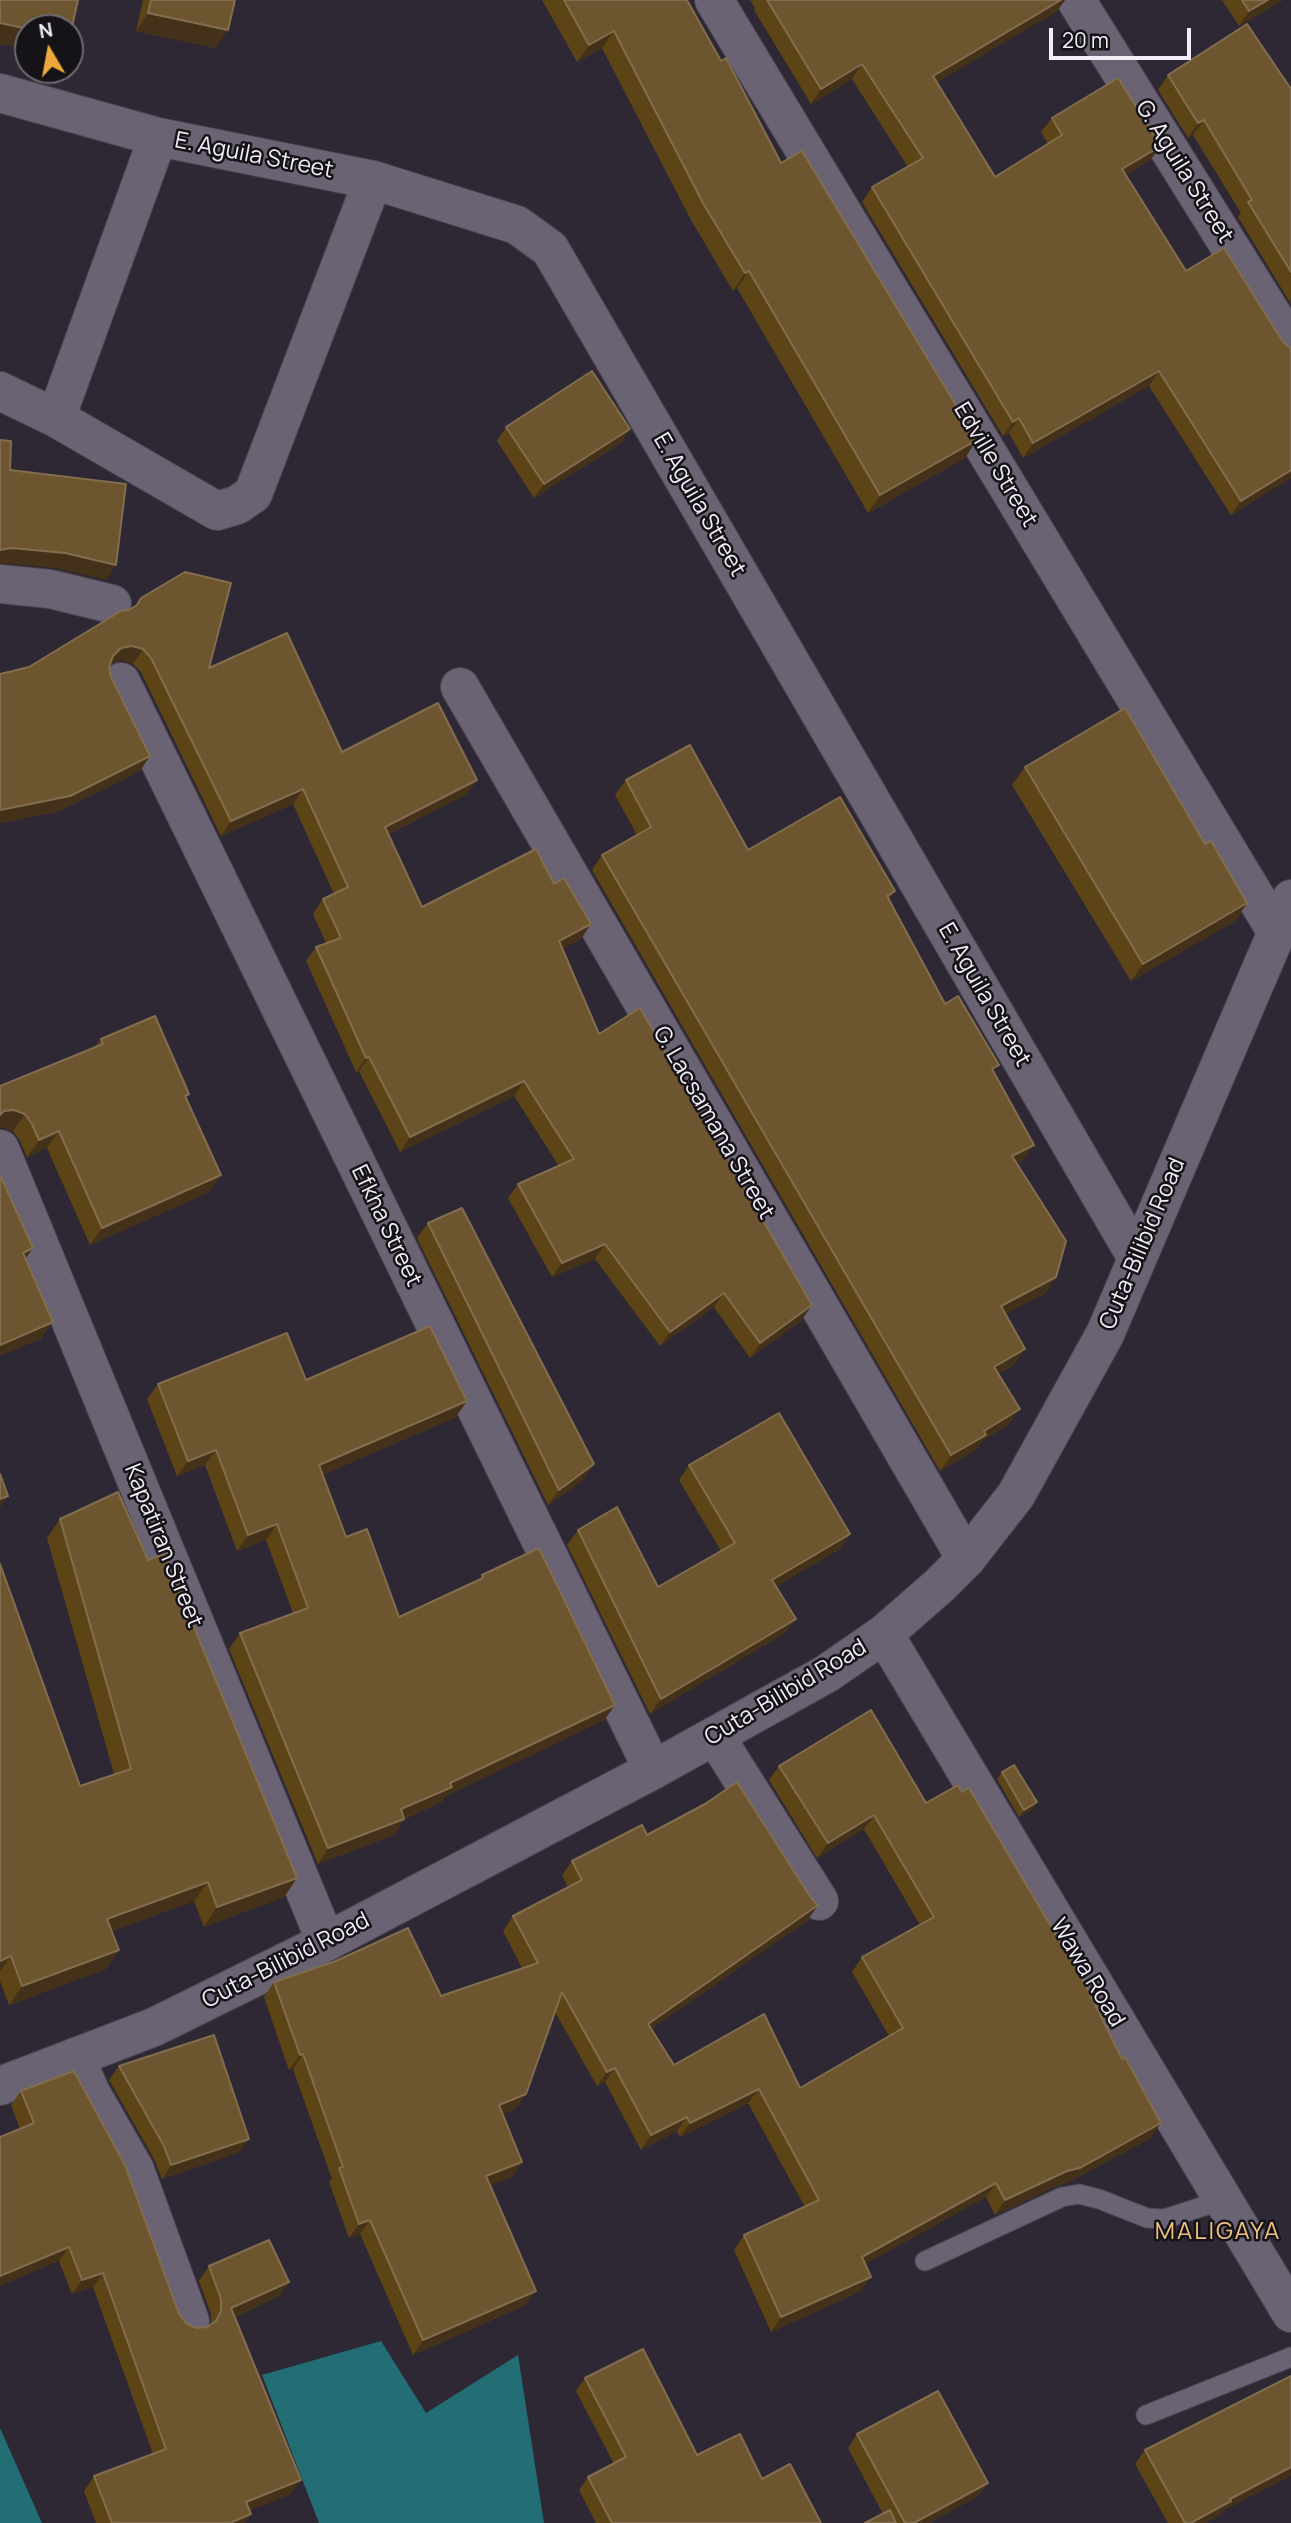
<!DOCTYPE html>
<html>
<head>
<meta charset="utf-8">
<style>
	body { margin:0 }
	#map { position:relative; width:1291px; height:2523px; overflow:hidden; background:#2e2835; font-family:Manrope,sans-serif }
	canvas { display:block }
	.north { position:absolute; left:14px; top:14px; width:70px; height:70px; box-sizing:border-box; background:#151218; border:2px solid #6d6a71; border-radius:50%; rotate:350deg; font-size:19px; font-weight:700; line-height:28px; text-align:center; color:#f2eef7 }
	.north::after { content:''; display:block; margin:auto; width:24px; height:32px; background:#eca93a; clip-path:polygon(50% 0,100% 100%,50% 72%,0 100%) }
	.scale { position:absolute; left:1049px; top:28px; width:142px; height:32px; box-sizing:border-box; border:4px solid #f2eef7; border-top:0; padding-left:9px; font-size:21px; line-height:24px; white-space:nowrap; color:#f2eef7; -webkit-text-stroke:5px #151218; paint-order:stroke }
</style>
</head>
<body>
<div id="map">
<canvas width="1291" height="2523"></canvas>
<div class="north">N</div>
<div class="scale">20 m</div>
</div>
<script>
const g = document.querySelector('canvas').getContext('2d');
g.lineJoin = 'round';
function fill(path, color) { g.fillStyle = color; g.fill(path, 'evenodd'); }
const toPath = rows => new Path2D(rows.map(r => 'M' + r).join(''));
function stroke(path, color, width, dash) { g.strokeStyle = color; g.lineWidth = width; g.lineCap = dash ? 'butt' : 'round'; g.setLineDash(dash || []); g.stroke(path); }
function write(font, color, halo, rows, align = 'center') {
  g.font = font + ' Manrope,sans-serif'; g.lineWidth = 5; g.setLineDash([]); g.textBaseline = 'middle'; g.strokeStyle = halo; g.fillStyle = color; for (const [text, x, y, turn = 0] of rows) {
    g.save(); g.translate(x, y); g.rotate((+turn || 0) * Math.PI / 180); g.textAlign = isNaN(turn) ? turn : align; if (halo) g.strokeText(text, 0, 0); g.fillText(text, 0, 0); g.restore();
  }
}
fill(toPath([
	[381,2341,426,2413,518,2355,544,2523,319,2523,262,2375],
	[0,2428,42,2523,0,2523]
]), '#236d74');
const service = toPath([
	[925,2261,1062,2197,1079,2194,1099,2199,1147,2218,1164,2219,1223,2200],
	[1146,2415,1291,2357]
]);
const minor = toPath([
	[714,0,1276,931],
	[1076,0,1291,345],
	[0,93,158,137,373,180,517,225,550,249,1137,1258],
	[0,391,56,418,217,511,237,505,253,494,373,180],
	[56,418,158,137],
	[0,584,50,589,112,604],
	[121,682,653,1770],
	[460,687,966,1559],
	[0,1149,326,1942],
	[715,1736,819,1901],
	[75,2057,91,2093,135,2170,190,2321]
]);
const tertiary = toPath([
	[884,1634,1291,2313],
	[0,2086,154,2027,326,1942,653,1770,826,1674,884,1634,940,1585,966,1559,1016,1495,1105,1334,1291,899]
]);
stroke(service, '#4b4551', 21);
stroke(minor, '#4b4551', 40);
stroke(tertiary, '#4b4551', 40);
stroke(service, '#6a6373', 19);
stroke(minor, '#6a6373', 38);
stroke(tertiary, '#6a6373', 38);
fill(toPath([
	[143,0,235,0,216,48,136,31],
	[542,0,687,0,721,61,781,163,965,458,868,513,737,288,733,291,691,220,602,48,577,62],
	[750,0,1065,0,1057,11,937,82,995,177,1048,144,1041,132,1052,118,1161,146,1150,160,1126,175,1291,478,1231,515,1149,386,1023,458,1009,433,1003,436,862,202,872,187,908,167,852,79,811,104,754,10,755,8],
	[1222,0,1283,0,1239,26],
	[1168,75,1291,89,1291,304,1238,217,1241,213,1193,135,1188,138,1158,90],
	[506,427,630,429,621,443,534,498,497,441],
	[121,611,342,752,477,780,467,794,389,834,422,907,581,939,563,948,599,1034,802,1320,750,1358,714,1307,660,1346,595,1259,552,1277,508,1198,518,1184,559,1166,514,1096,400,1152,359,1071,356,1072,306,961,316,947,326,943,313,914,323,899,334,894,293,804,221,836,141,672,133,664,122,660,111,663,109,667,111,677,140,771,59,811,0,823,0,674,29,667],
	[1025,767,1205,844,1247,903,1235,921,1131,981,1012,785],
	[626,780,748,850,895,891,889,899,945,1004,994,1072,1034,1145,1023,1160,1017,1163,1046,1293,1005,1314,1014,1365,998,1374,1009,1424,982,1441,976,1450,940,1471,592,870,602,855,637,835,615,795],
	[101,1039,189,1094,186,1098,209,1192,90,1245,47,1148,27,1157,20,1141,13,1131,2,1127,95,1047],
	[428,1223,594,1464,583,1480,548,1505,417,1238],
	[306,1380,456,1417,322,1475,346,1537,399,1617,479,1580,482,1575,615,1705,604,1720,446,1796,441,1802,404,1819,394,1835,318,1864,229,1649,240,1633,293,1613,266,1540,237,1551,205,1465,177,1476,147,1399,158,1384],
	[689,1465,850,1534,840,1549,776,1586,785,1633,650,1714,567,1545,578,1530,658,1587,721,1551,679,1480],
	[60,1519,148,1560,297,1878,284,1897,204,1927,194,1901,112,1931,119,1950,106,1969,9,2005,0,1981,0,1564,80,1786,114,1774,47,1538],
	[779,1766,926,1803,1151,2138,1069,2182,1057,2186,995,2215,986,2197,865,2264,861,2291,771,2332,734,2250,744,2235,805,2207,748,2103,680,2137,677,2131,641,2150,605,2082,597,2086,555,2012,526,2094,515,2109,502,2114,522,2162,512,2177,490,2185,526,2305,413,2355,360,2234,349,2238,329,2182,332,2179,293,2069,289,2070,264,1997,274,1982,441,1996,522,1968,503,1931,513,1916,568,1887,562,1875,572,1861,647,1835,808,1920,651,2029,674,2065,800,2088,889,2036,852,1972,862,1957,920,1925,864,1829,817,1858,769,1780],
	[1002,1772,1033,1809,1019,1817,997,1779],
	[119,2066,240,2152,162,2179,154,2159,109,2080],
	[21,2091,186,2323,196,2328,207,2327,211,2324,211,2314,199,2281,209,2266,289,2282,279,2296,235,2317,291,2494,250,2510,245,2523,96,2523,84,2491,94,2476,153,2454,93,2287,72,2294,59,2261,20,2129,11,2105],
	[585,2378,697,2455,762,2479,821,2523,596,2523,579,2490,588,2477,614,2464,576,2391],
	[857,2434,988,2483,978,2496,929,2523,865,2523,883,2514,848,2448],
	[1145,2450,1223,2511,1221,2514,1206,2523,1168,2523,1135,2464]
]), '#5d4417');
fill(toPath([
	[1061,0,1065,0,1057,11,923,91,933,76],
	[1268,0,1283,0,1239,26,1249,11],
	[148,13,228,30,216,48,136,31],
	[0,23,28,29,28,50,0,44],
	[614,31,602,48,577,62,589,45],
	[862,64,852,79,811,104,821,89],
	[1204,120,1193,135,1188,138,1198,123],
	[1161,146,1150,160,1112,184,1122,169],
	[749,271,737,288,733,291,745,273],
	[1159,371,1149,386,1023,458,1033,443],
	[1019,418,1009,433,1003,436,1013,422],
	[630,429,621,443,534,498,544,484],
	[977,440,965,458,868,513,880,495],
	[1291,470,1291,478,1231,515,1241,501],
	[12,548,65,553,116,565,106,580,55,568,0,563,0,550],
	[132,646,143,649,133,664,122,660,111,663,113,656,121,648],
	[150,756,140,771,59,811,0,823,0,810],
	[477,780,467,794,375,841,385,827],
	[303,789,293,804,221,836,231,821],
	[1247,903,1235,921,1131,981,1143,964],
	[591,924,581,939,549,955,559,941],
	[369,1057,359,1071,356,1072,366,1058],
	[524,1081,514,1096,400,1152,410,1137],
	[14,1110,25,1114,13,1131,2,1127,0,1128,0,1115,4,1111],
	[59,1131,47,1148,27,1157,39,1140],
	[1034,1145,1023,1160,1002,1171,1012,1156],
	[221,1175,209,1192,90,1245,102,1228],
	[605,1244,595,1259,552,1277,562,1263],
	[33,1248,21,1265,23,1253],
	[1056,1277,1046,1293,990,1322,1001,1306],
	[724,1293,714,1307,660,1346,670,1332],
	[812,1305,802,1320,750,1358,760,1343],
	[53,1322,41,1339,0,1356,0,1345],
	[1025,1349,1014,1365,983,1382,994,1367],
	[467,1401,456,1417,308,1481,319,1465],
	[1020,1409,1009,1424,982,1441,976,1450,940,1471,951,1455,984,1431],
	[216,1450,205,1465,177,1476,188,1461],
	[594,1464,583,1480,548,1505,559,1490],
	[8,1496,0,1508,0,1499],
	[277,1524,266,1540,237,1551,248,1535],
	[850,1534,840,1549,762,1595,772,1580],
	[796,1619,785,1633,650,1714,661,1699],
	[615,1705,604,1720,446,1796,441,1802,398,1821,404,1819,394,1835,318,1864,328,1848,450,1783],
	[1037,1802,1033,1809,1019,1817,1024,1810],
	[874,1815,864,1829,817,1858,828,1843],
	[297,1878,284,1897,204,1927,217,1907],
	[208,1882,194,1901,93,1938,107,1919],
	[818,1905,808,1920,638,2038,648,2024],
	[119,1950,106,1969,9,2005,22,1986],
	[11,1956,0,1972,0,1961],
	[303,2054,293,2069,289,2070,300,2055],
	[615,2068,605,2082,597,2086,607,2072],
	[759,2089,748,2103,680,2137,690,2123],
	[526,2094,515,2109,489,2119,499,2105],
	[687,2117,677,2131,641,2150,651,2135],
	[1161,2123,1151,2138,1069,2182,1057,2186,995,2215,1005,2200],
	[249,2139,240,2152,162,2179,171,2165],
	[522,2162,512,2177,476,2191,486,2176],
	[996,2183,986,2197,852,2272,862,2257],
	[370,2220,360,2234,349,2238,359,2224],
	[69,2247,59,2261,0,2286,0,2276],
	[103,2273,93,2287,72,2294,82,2280],
	[871,2277,861,2291,771,2332,781,2317],
	[289,2282,279,2296,221,2323,231,2308],
	[536,2291,526,2305,413,2355,423,2340],
	[1291,2467,1291,2476,1223,2511,1221,2514,1206,2523,1191,2523,1230,2499],
	[301,2480,291,2494,236,2516,246,2502],
	[988,2483,978,2496,929,2523,914,2523],
	[251,2514,245,2523,230,2523]
]), '#443119');
const building = toPath([
	[0,0,78,0,70,36,70,28,28,28,28,29,0,23,0,0],
	[151,0,235,0,228,30,148,13,151,0],
	[564,0,687,0,721,61,726,58,781,163,802,151,977,440,880,495,749,271,745,273,703,203,614,31,589,45,564,0],
	[767,0,1061,0,933,76,995,177,1062,135,1052,118,1118,78,1161,146,1122,169,1186,271,1224,248,1283,342,1291,349,1291,470,1241,501,1159,371,1033,443,1019,418,1013,422,872,187,923,158,862,64,821,89,767,0],
	[1242,0,1268,0,1249,11,1242,0],
	[1247,24,1291,89,1291,272,1248,202,1252,200,1204,120,1198,123,1168,75,1247,24],
	[592,371,630,429,544,484,506,427,592,371],
	[0,440,11,441,10,470,126,484,116,565,65,553,12,548,0,550,0,440],
	[185,572,231,583,209,668,287,633,342,752,438,703,477,780,385,827,422,907,536,849,554,884,564,878,591,924,559,941,599,1034,640,1008,812,1305,760,1343,724,1293,670,1332,605,1244,562,1263,518,1184,574,1159,524,1081,410,1137,369,1057,366,1058,316,947,341,938,323,899,348,887,303,789,231,821,151,658,143,649,132,646,121,648,113,656,109,667,111,677,150,756,70,796,0,810,0,674,29,667,121,611,129,610,137,605,141,598,185,572],
	[1125,708,1205,844,1211,841,1247,903,1143,964,1025,767,1125,708],
	[690,745,748,850,840,797,895,891,887,896,945,1004,958,996,999,1065,992,1069,1034,1145,1012,1156,1066,1241,1056,1277,1001,1306,1025,1349,994,1367,1020,1409,984,1431,986,1435,951,1455,602,855,651,827,626,780,690,745],
	[155,1016,189,1094,185,1096,221,1175,102,1228,59,1131,39,1140,32,1124,25,1114,14,1110,4,1111,0,1115,0,1086,103,1044,101,1039,155,1016],
	[0,1175,33,1248,23,1253,53,1322,0,1345,0,1175],
	[462,1208,594,1464,559,1490,428,1223,462,1208],
	[430,1326,467,1401,319,1465,346,1537,367,1529,399,1617,483,1578,482,1575,539,1548,615,1705,450,1783,452,1787,401,1809,404,1819,328,1848,240,1633,308,1608,277,1524,248,1535,216,1450,188,1461,158,1384,287,1333,306,1380,430,1326],
	[779,1413,850,1534,772,1580,796,1619,661,1699,578,1530,617,1507,658,1587,735,1543,689,1465,779,1413],
	[0,1474,8,1496,0,1499,0,1474],
	[118,1492,148,1560,164,1554,297,1878,217,1907,208,1882,107,1919,119,1950,22,1986,11,1956,0,1961,0,1564,80,1786,131,1769,60,1519,118,1492],
	[871,1710,926,1803,958,1785,962,1792,969,1788,1084,1982,1122,2059,1125,2057,1161,2123,1080,2168,1067,2171,1005,2200,996,2183,862,2257,871,2277,781,2317,744,2235,819,2200,759,2089,690,2123,687,2117,651,2135,615,2068,607,2072,562,1992,526,2094,499,2105,522,2162,486,2176,536,2291,423,2340,370,2220,359,2224,339,2168,343,2167,303,2054,300,2055,274,1982,336,1961,408,1928,441,1996,538,1963,513,1916,582,1880,572,1861,642,1825,647,1835,705,1804,737,1782,811,1898,818,1905,648,2024,674,2065,764,2014,800,2088,903,2028,862,1957,934,1917,874,1815,828,1843,779,1766,871,1710],
	[1014,1765,1037,1802,1024,1810,1002,1772,1014,1765],
	[214,2035,249,2139,171,2165,164,2146,119,2066,214,2035],
	[74,2071,125,2165,179,2314,186,2323,196,2328,207,2327,216,2321,221,2311,221,2299,209,2266,269,2240,289,2282,231,2308,301,2480,246,2502,251,2514,230,2523,112,2523,94,2476,166,2449,103,2273,82,2280,69,2247,0,2276,0,2137,34,2123,21,2091,74,2071],
	[643,2349,697,2455,740,2434,762,2479,790,2464,821,2523,612,2523,588,2477,626,2457,585,2378,643,2349],
	[1291,2376,1291,2467,1230,2499,1231,2501,1191,2523,1185,2523,1145,2450,1291,2376],
	[938,2391,988,2483,914,2523,905,2523,857,2434,938,2391],
	[890,2510,896,2523,865,2523,890,2510]
]);
fill(building, '#6d562f');
stroke(building, '#826e4e', 2);
write('23px', '#f2eef7', '#151218', [
	["E. Aguila Street",254,156,11],
	["G. Aguila Street",1184,172,58],
	["Edville Street",995,465,59],
	["E. Aguila Street",699,505,60],
	["E. Aguila Street",984,995,60],
	["G. Lacsamana Street",713,1123,60],
	["Efkha Street",386,1226,64],
	["Cuta-Bilibid Road",1143,1244,-67],
	["Kapatiran Street",163,1546,68],
	["Cuta-Bilibid Road",786,1693,-31],
	["Cuta-Bilibid Road",286,1961,-27],
	["Wawa Road",1087,1973,59]
]);
g.letterSpacing = '2px';
write('24px', '#f0c17e', '#151218', [
	["MALIGAYA",1218,2232]
]);
g.letterSpacing = '0px';
</script>
</body>
</html>
